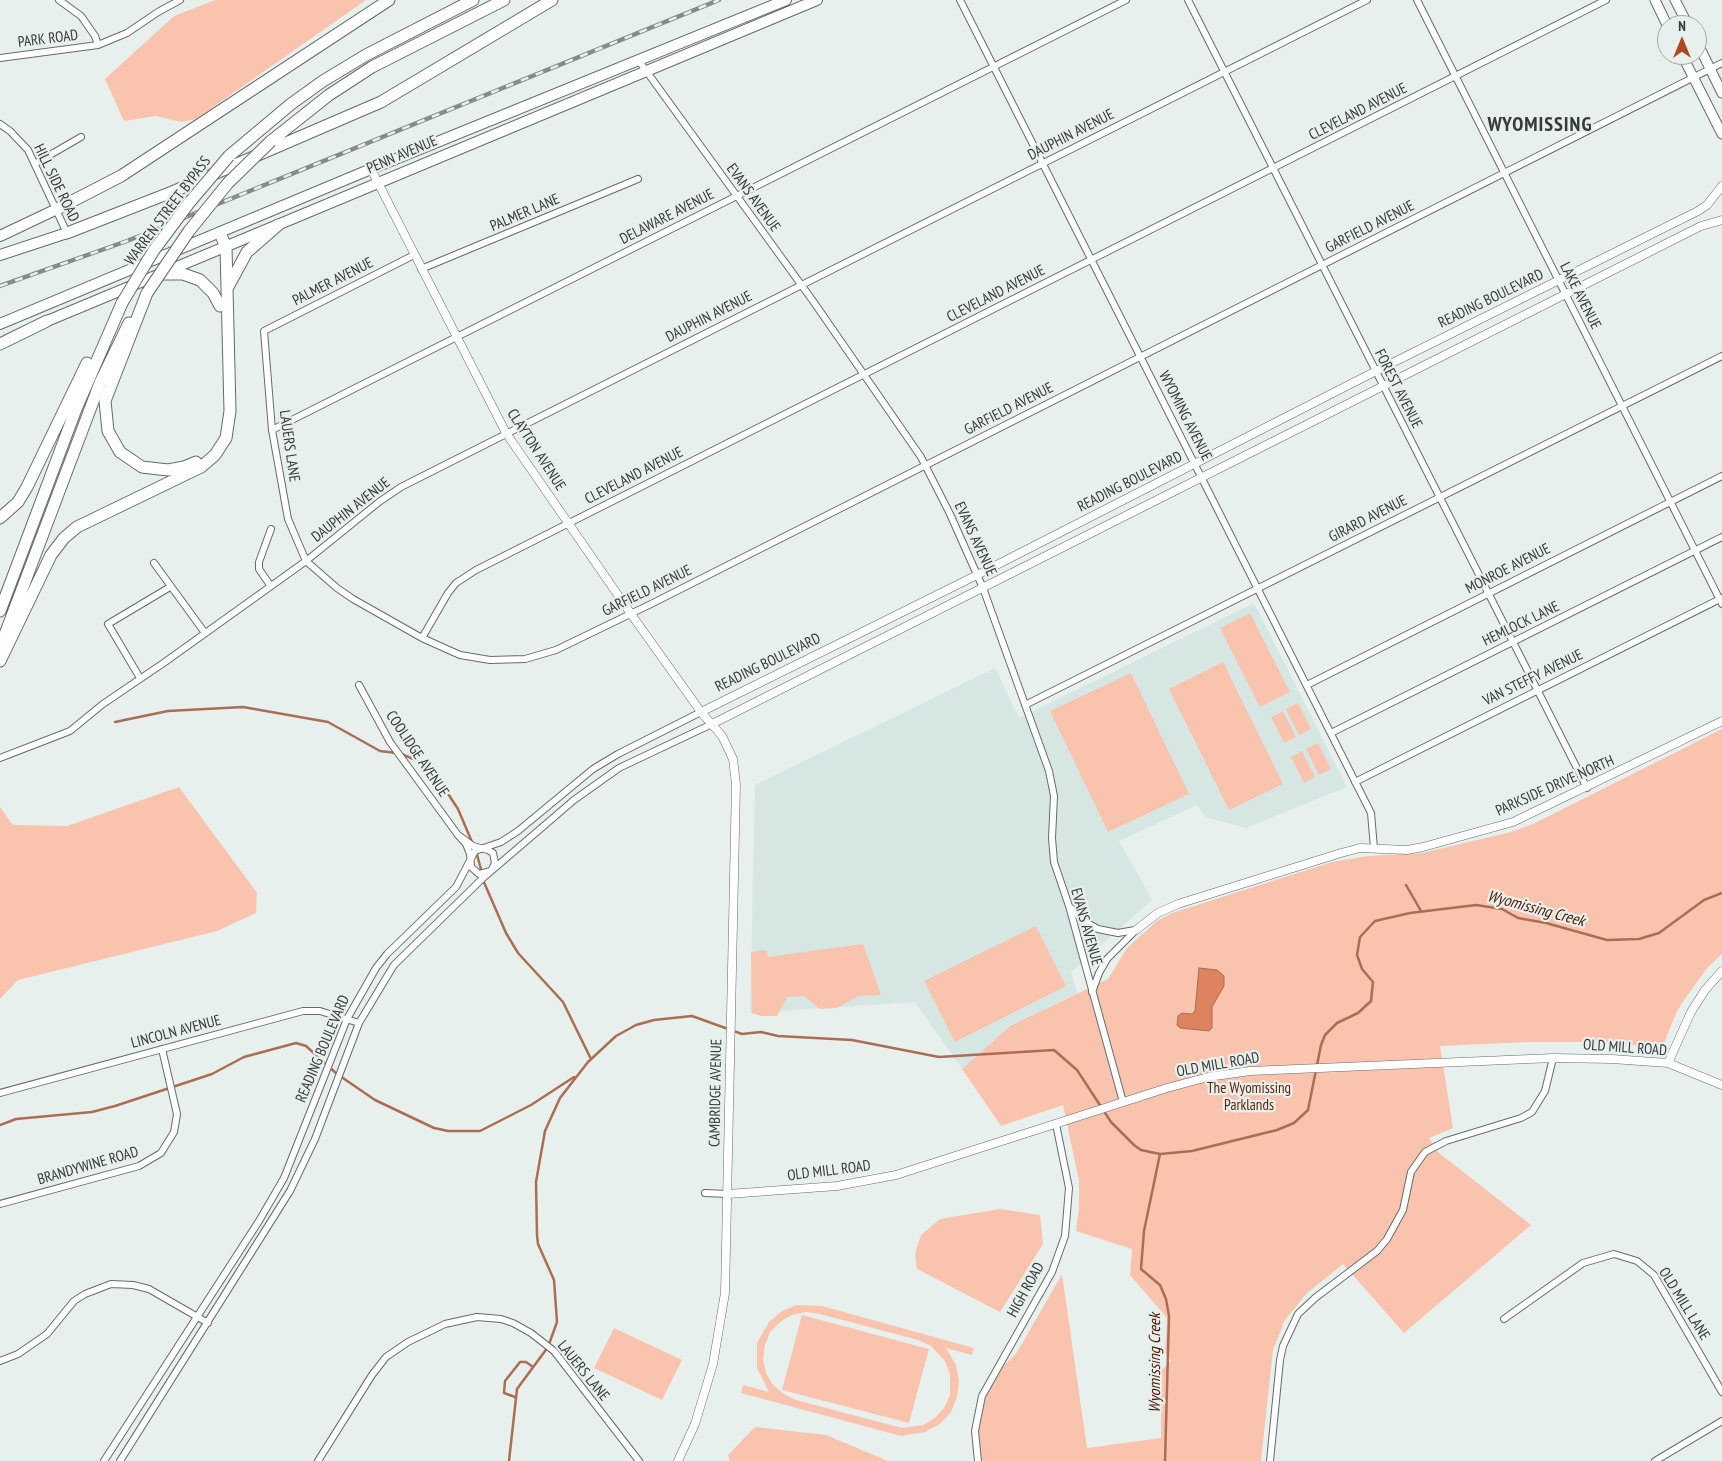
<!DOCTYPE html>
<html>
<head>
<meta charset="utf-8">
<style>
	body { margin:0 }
	#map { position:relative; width:1722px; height:1461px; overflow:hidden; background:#e8f0ee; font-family:"PT Sans Narrow",sans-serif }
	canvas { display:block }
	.north { position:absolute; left:1657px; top:15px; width:50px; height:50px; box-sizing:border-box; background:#e8f0ee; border:1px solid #a1a7a6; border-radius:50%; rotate:0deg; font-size:14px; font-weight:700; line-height:20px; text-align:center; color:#373a39 }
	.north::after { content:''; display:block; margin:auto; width:18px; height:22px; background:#af4a1d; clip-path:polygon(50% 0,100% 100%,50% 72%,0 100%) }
</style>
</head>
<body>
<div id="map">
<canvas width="1722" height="1461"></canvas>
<div class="north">N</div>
</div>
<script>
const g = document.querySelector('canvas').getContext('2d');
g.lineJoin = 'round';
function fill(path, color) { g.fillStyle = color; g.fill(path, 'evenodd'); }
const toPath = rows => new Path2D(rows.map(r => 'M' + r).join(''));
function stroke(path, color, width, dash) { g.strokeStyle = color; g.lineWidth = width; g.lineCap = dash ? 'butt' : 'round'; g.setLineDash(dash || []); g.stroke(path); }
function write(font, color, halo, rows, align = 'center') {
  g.font = font + ' "PT Sans Narrow",sans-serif'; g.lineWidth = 4.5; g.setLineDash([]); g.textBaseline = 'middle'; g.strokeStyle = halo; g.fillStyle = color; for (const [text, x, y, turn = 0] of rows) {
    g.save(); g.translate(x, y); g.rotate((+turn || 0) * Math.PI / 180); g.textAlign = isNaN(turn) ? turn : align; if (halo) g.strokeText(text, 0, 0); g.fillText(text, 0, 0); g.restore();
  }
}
fill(toPath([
	[1254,603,1347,787,1246,828,1206,817,1197,805,1119,841,1152,900,1071,972,1077,993,1010,1026,962,1069,915,1002,750,1013,755,785,995,668,1019,718]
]), '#d6e6e3');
fill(toPath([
	[215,0,366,0,196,119,181,122,156,116,124,121,105,79,174,16],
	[1250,613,1290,692,1260,707,1220,628],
	[1223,662,1283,784,1229,810,1169,689],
	[1131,673,1189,794,1108,832,1050,711],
	[1298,703,1311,729,1299,735,1286,709],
	[1283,711,1296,737,1284,743,1271,717],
	[1722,729,1722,954,1708,967,1689,993,1677,1011,1662,1048,1607,1042,1530,1042,1440,1046,1453,1128,1429,1138,1439,1153,1531,1225,1404,1333,1343,1264,1306,1294,1285,1320,1273,1350,1261,1461,978,1461,975,1431,991,1377,1016,1354,1062,1274,1087,1448,1161,1438,1161,1371,1171,1361,1165,1353,1167,1318,1130,1275,1132,1249,1076,1231,1079,1207,1079,1181,1063,1105,1001,1126,962,1069,1010,1026,1108,979,1127,948,1157,921,1172,913,1332,862,1368,856,1422,853,1511,832,1533,824],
	[1318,743,1331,769,1319,775,1306,749],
	[1302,751,1315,777,1304,783,1291,757],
	[179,787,257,893,256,913,217,931,18,980,0,999,0,807,13,825,67,826],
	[1036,926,1066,986,955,1042,924,981],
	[863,944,881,995,858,996,837,1008,820,1009,804,996,787,997,777,1016,761,1016,752,1013,751,952,766,950,768,957],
	[1000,1209,1040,1215,1043,1244,1000,1312,917,1269,915,1254,921,1235,940,1219],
	[797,1305,822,1306,974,1348,972,1355,946,1348,956,1365,959,1381,957,1397,951,1412,940,1424,925,1432,901,1436,741,1393,743,1385,769,1392,757,1368,757,1343,769,1322,782,1311],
	[806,1312,820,1314,918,1340,931,1346,945,1361,950,1374,950,1395,944,1408,935,1418,923,1425,902,1428,796,1400,784,1394,773,1385,766,1373,763,1359,765,1345,770,1332,780,1322,792,1315],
	[802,1315,929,1349,909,1423,782,1390],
	[614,1328,682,1360,662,1400,594,1368],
	[755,1427,826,1435,888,1461,730,1461,728,1455]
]), '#fac3ae');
const water = toPath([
	[1199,968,1217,970,1224,976,1224,986,1212,1007,1212,1028,1209,1031,1180,1028,1177,1025,1178,1016,1182,1013,1192,1014,1195,1011,1199,968]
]);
fill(water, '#de8360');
stroke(water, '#ac6d54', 1);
stroke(toPath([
	[115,722,168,711,243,707,328,722,380,751,396,753],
	[401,754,416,760,439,780,458,809,472,842],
	[476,851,482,873],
	[483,880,506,933,518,953,563,1002,591,1059],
	[1406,885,1421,911],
	[0,1125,16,1119,92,1112,115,1106,212,1074,244,1057,296,1043,306,1046,337,1074,375,1100,434,1128,448,1131,480,1131,531,1105,574,1077],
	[1160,1154,1144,1231,1141,1269,1160,1285,1166,1299,1169,1316,1165,1461],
	[515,1397,504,1393,505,1381,520,1362,526,1362,533,1367],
	[509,1461,517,1389,548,1347,557,1322,554,1280,538,1244,537,1235,536,1182,545,1131,560,1098,588,1062,616,1036,636,1025,654,1020,692,1016,742,1034,761,1032,778,1036,852,1040,939,1057,1054,1050,1077,1070,1111,1122,1134,1145,1141,1150,1160,1154,1192,1151,1277,1130,1294,1123,1308,1110,1321,1045,1325,1035,1337,1023,1358,1013,1371,1001,1373,982,1362,969,1357,955,1360,937,1375,921,1410,913,1476,905,1502,909,1518,918,1546,923,1607,940,1639,939,1659,933,1704,900,1722,893]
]), '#ac6d54', 2.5);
const minor = toPath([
	[59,0,81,16,95,36,98,45],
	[960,0,1371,813,1374,848],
	[1188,0,1587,788],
	[1417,0,1722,604],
	[0,58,98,45,127,33,158,12,180,0],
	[639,61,813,301,921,457,950,514,983,588,1049,771,1054,796,1052,838,1054,862,1069,906,1123,1102],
	[0,124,10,131,28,150,67,233],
	[36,163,81,137],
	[414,255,264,331,272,430,288,519,306,561,337,588,353,599,422,638,460,655,490,660,525,659,556,650,651,604,1722,63],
	[421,269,638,179],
	[272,430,1126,0],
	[154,563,205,633],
	[270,585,259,569,259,562,271,529],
	[422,638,448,593,456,583,476,570,1606,0],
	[140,678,108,624,170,587],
	[359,685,390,742,458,835,466,844,470,854,471,867,479,874,491,871,495,863,493,853,488,850,473,846,458,835],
	[1307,685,1722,476],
	[1025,705,1722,356],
	[1331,733,1722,537],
	[0,758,70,731,103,704,165,662,306,561,379,502,401,487,1367,0],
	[1355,782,1722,598],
	[1071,908,1082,920,1098,929,1118,933,1135,930],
	[1092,992,1099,973,1107,959,1136,930],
	[0,1093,303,1011,320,1011,359,1023],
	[705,1193,728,1194],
	[0,1204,139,1166,161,1153,174,1132,177,1114,162,1049],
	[1504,1319,1583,1263,1614,1254,1637,1261,1654,1275,1722,1392],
	[0,1361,18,1354,47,1334,74,1301,85,1294,111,1284,133,1285,149,1289,208,1323],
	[104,1461,259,1221,284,1178,347,1019,376,968,387,954,456,887,475,851,501,842,518,831,593,769,618,754,701,712],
	[120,1461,290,1191,315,1139,359,1023,394,965,483,878,574,800,619,768,712,724],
	[318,1461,372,1375,386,1357,408,1342,445,1324,477,1317,501,1319,513,1323,531,1333,554,1351,639,1461],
	[978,1461,975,1431,982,1396,1052,1272,1065,1236,1069,1188,1056,1124],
	[1270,1461,1280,1360,1283,1346,1298,1314,1315,1298,1377,1251,1387,1239,1403,1210,1411,1172,1425,1152,1446,1141,1521,1118,1532,1112,1545,1091,1553,1058],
	[1655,1461,1722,1421]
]);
const tertiary = toPath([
	[371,169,506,433,631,614,701,712,722,736,733,759,736,784,725,1293,713,1364,695,1424,678,1461],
	[701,712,977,575,1376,371,1698,211,1707,205,1722,186],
	[712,724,1701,226,1722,220],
	[1136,930,1158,913,1178,904,1341,853,1360,848,1407,850,1423,847,1513,822,1722,721],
	[1668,1063,1691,1012,1705,990,1722,971],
	[728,1194,837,1186,896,1175,1167,1088,1208,1077,1250,1071,1553,1058,1612,1059,1668,1063,1722,1085]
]);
const secondary = toPath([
	[1655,0,1667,25],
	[1675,0,1688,25],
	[1697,42,1722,93],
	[1682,55,1722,134]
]);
const primary = toPath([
	[0,324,371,169,786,0],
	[40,324,817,0]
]);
const trunk = toPath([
	[0,236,57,209],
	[0,255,67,233]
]);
const motorway = toPath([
	[271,141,329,95,372,67,504,0],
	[229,156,291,104,323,81,366,55,473,0],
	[57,209,121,176,389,0],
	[67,233,172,192,381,102,552,0],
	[160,274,183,274,200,280,213,293,220,306],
	[228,287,247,252,278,225],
	[147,293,105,401,108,431,120,452,142,467,168,470,184,467,196,462],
	[0,344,47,321],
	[0,518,18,502,27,487,87,363],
	[0,611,76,409,122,303],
	[1,645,100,383,129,323],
	[0,661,51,555,64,538,77,527,201,467,215,455,226,438,230,411,226,247,220,233]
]);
stroke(minor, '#646c6a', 8);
stroke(tertiary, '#646c6a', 9);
stroke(secondary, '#646c6a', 11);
stroke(primary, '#646c6a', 12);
stroke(trunk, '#646c6a', 12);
stroke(motorway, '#646c6a', 13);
stroke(minor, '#fff', 6);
stroke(tertiary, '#fff', 8);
stroke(secondary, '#fff', 9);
stroke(primary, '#fff', 10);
stroke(trunk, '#fff', 10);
stroke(motorway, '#fff', 11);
const rail = toPath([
	[0,286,127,241,719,0]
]);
stroke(rail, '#868b8a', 4.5);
stroke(rail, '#e8f0ee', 2.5, [8]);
const motorwayBridge = toPath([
	[147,293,189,231,228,183,271,141],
	[122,303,154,250,189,203,229,156]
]);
stroke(motorwayBridge, '#646c6a', 13, []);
stroke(motorwayBridge, '#fff', 11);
write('15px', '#373a39', '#e8f0ee', [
	["PARK ROAD",48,39,-7],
	["CLEVELAND AVENUE",1358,112,-27],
	["DAUPHIN AVENUE",1071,135,-27],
	["PENN AVENUE",402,155,-23],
	["HILL SIDE ROAD",56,183,64],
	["EVANS AVENUE",753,198,54],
	["WARREN STREET BYPASS",168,211,-53],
	["PALMER LANE",525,213,-23],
	["DELAWARE AVENUE",667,217,-27],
	["GARFIELD AVENUE",1370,227,-27],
	["PALMER AVENUE",333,282,-27],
	["CLEVELAND AVENUE",996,294,-27],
	["LAKE AVENUE",1580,296,63],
	["READING BOULEVARD",1491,299,-26],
	["DAUPHIN AVENUE",709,317,-27],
	["FOREST AVENUE",1398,389,63],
	["GARFIELD AVENUE",1009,409,-27],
	["WYOMING AVENUE",1185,416,63],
	["LAUERS LANE",289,446,82],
	["CLAYTON AVENUE",536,450,57],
	["CLEVELAND AVENUE",634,476,-27],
	["READING BOULEVARD",1130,482,-27],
	["DAUPHIN AVENUE",351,510,-38],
	["GIRARD AVENUE",1368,519,-27],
	["EVANS AVENUE",975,539,65],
	["MONROE AVENUE",1508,569,-27],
	["GARFIELD AVENUE",647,591,-26],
	["HEMLOCK LANE",1521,624,-26],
	["READING BOULEVARD",768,663,-26],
	["VAN STEFFY AVENUE",1533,678,-26],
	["COOLIDGE AVENUE",417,754,56],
	["PARKSIDE DRIVE NORTH",1555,786,-24],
	["EVANS AVENUE",1086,927,74],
	["LINCOLN AVENUE",176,1032,-15],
	["OLD MILL ROAD",1625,1048,4],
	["READING BOULEVARD",323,1049,-67],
	["OLD MILL ROAD",1218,1065,-10],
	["CAMBRIDGE AVENUE",716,1093,-89],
	["BRANDYWINE ROAD",88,1166,-16],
	["OLD MILL ROAD",829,1171,-7],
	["HIGH ROAD",1026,1290,-61],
	["OLD MILL LANE",1684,1304,58],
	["LAUERS LANE",583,1371,51]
]);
write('15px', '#5d240a', '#e8f0ee', [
	["The Wyomissing",1249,1089],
	["Parklands",1249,1106]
]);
write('italic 16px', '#501800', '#e8f0ee', [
	["Wyomissing Creek",1536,909,15],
	["Wyomissing Creek",1155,1363,-90]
]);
g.letterSpacing = '1px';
write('bold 20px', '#373a39', '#e8f0ee', [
	["WYOMISSING",1540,125]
]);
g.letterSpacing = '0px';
</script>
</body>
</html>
